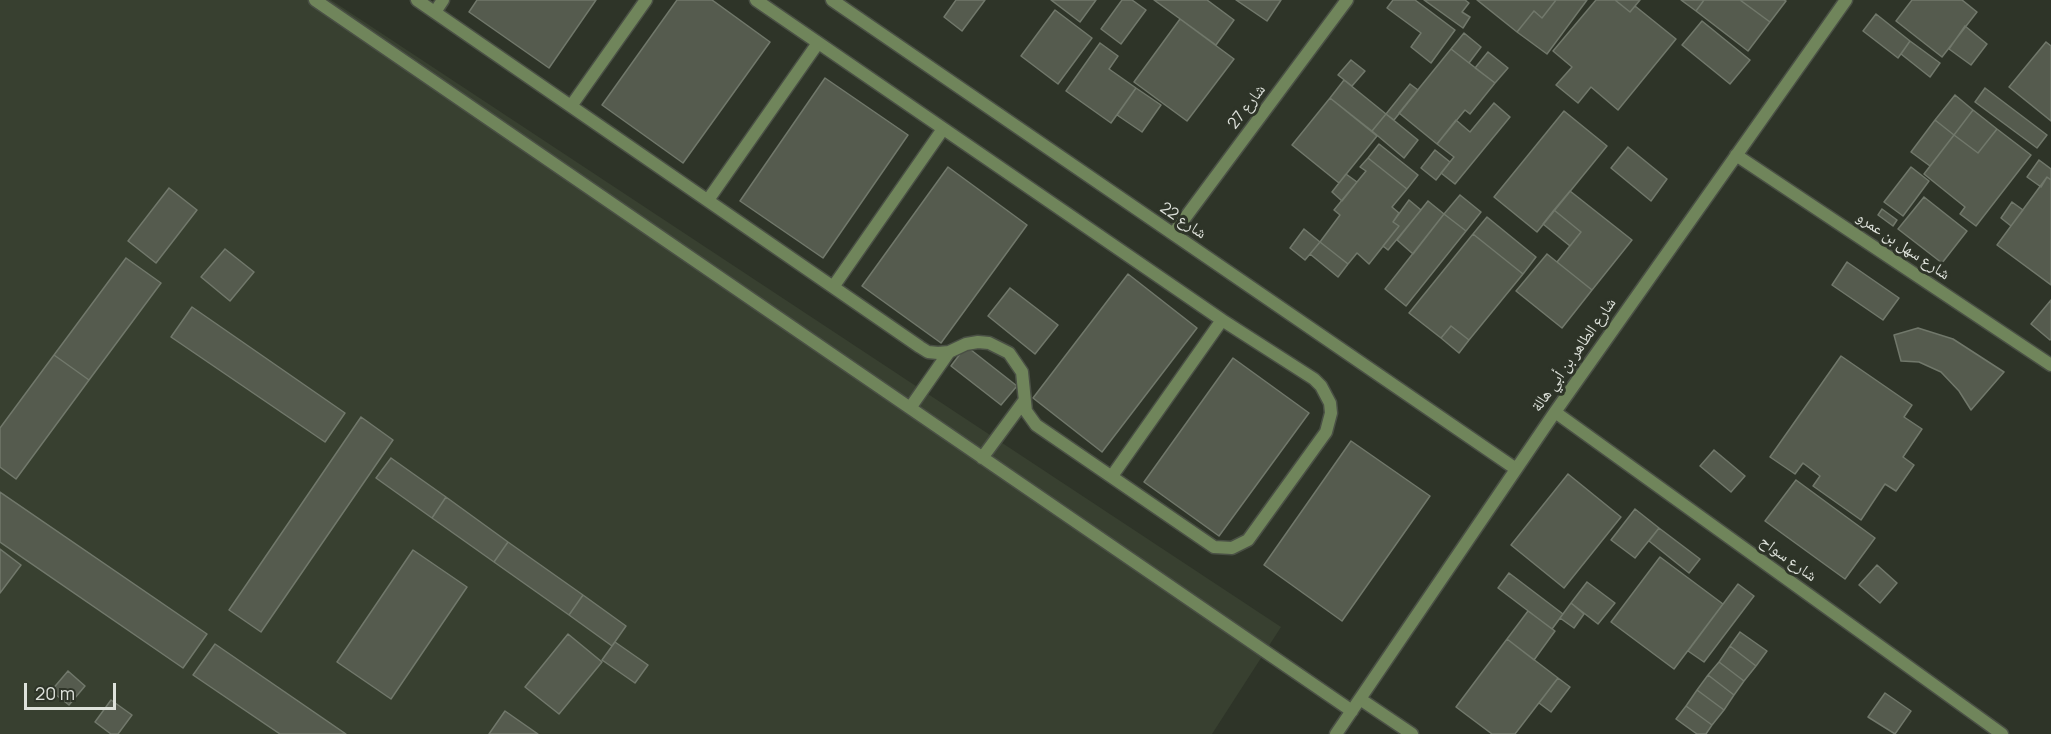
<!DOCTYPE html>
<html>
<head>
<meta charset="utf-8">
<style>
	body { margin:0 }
	#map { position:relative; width:2051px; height:734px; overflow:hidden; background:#2e3428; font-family:Manrope,sans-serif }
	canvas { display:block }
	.scale { position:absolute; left:24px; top:683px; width:92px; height:27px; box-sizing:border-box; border:3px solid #dee2db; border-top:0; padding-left:8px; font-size:18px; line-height:21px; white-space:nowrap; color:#dee2db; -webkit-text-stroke:4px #2e3428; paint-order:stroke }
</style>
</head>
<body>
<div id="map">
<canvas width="2051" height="734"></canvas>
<div class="scale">20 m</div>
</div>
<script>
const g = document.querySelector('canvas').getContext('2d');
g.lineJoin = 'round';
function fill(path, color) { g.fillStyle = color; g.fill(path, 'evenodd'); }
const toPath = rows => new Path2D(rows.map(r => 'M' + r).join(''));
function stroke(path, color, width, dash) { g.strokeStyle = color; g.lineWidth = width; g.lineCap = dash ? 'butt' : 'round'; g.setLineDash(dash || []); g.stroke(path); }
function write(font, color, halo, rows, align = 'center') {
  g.font = font + ' Manrope,"Noto Naskh Arabic",sans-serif'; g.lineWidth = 6; g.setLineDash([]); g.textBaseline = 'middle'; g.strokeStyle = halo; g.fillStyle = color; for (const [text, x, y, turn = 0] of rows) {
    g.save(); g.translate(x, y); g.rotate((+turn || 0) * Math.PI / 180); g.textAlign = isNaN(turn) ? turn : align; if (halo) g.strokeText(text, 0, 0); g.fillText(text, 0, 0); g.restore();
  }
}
fill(toPath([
	[0,0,331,0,1281,627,1212,734,0,734]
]), '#384030');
const building = toPath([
	[477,0,596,0,549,68,469,12,477,0],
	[677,0,712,0,770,42,683,163,602,105,677,0],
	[956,0,985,0,962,31,944,17,956,0],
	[1051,0,1096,0,1080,22,1051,0],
	[1122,0,1132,0,1146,10,1121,44,1101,29,1122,0],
	[1154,0,1207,0,1234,20,1216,45,1154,0],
	[1236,0,1281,0,1267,21,1236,0],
	[1393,0,1415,0,1455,30,1431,63,1411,47,1421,33,1387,8,1393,0],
	[1424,0,1465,0,1469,3,1462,12,1470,17,1463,28,1424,0],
	[1477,0,1556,0,1542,18,1534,11,1517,32,1477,0],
	[1556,0,1587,0,1547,54,1517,32,1534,11,1542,18,1556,0],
	[1596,0,1615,0,1630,12,1635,6,1676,39,1618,110,1591,87,1578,103,1556,85,1572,67,1553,51,1596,0],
	[1615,0,1640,0,1630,12,1615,0],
	[1681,0,1704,0,1696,11,1681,0],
	[1704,0,1740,0,1770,22,1748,51,1696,11,1704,0],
	[1740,0,1784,0,1786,1,1770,22,1740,0],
	[1912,0,1962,0,1977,12,1942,57,1896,21,1912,0],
	[1055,10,1092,38,1058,84,1021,56,1055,10],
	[1876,14,1910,41,1898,58,1863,31,1876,14],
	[1180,19,1234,59,1187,121,1134,82,1180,19],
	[1702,21,1750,60,1730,84,1682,45,1702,21],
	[1965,26,1987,44,1971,65,1949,49,1965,26],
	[1464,33,1481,47,1469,63,1451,49,1464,33],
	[1910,41,1940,63,1930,77,1901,54,1910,41],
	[2046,42,2051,46,2051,121,2009,87,2046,42],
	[1100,43,1118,56,1109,69,1136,88,1111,123,1066,91,1100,43],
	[1451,49,1495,83,1470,114,1465,110,1437,144,1399,113,1451,49],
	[1488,52,1508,68,1495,83,1475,68,1488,52],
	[1351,60,1365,71,1352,86,1338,75,1351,60],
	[825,78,908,135,823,258,740,201,825,78],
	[1344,80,1386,114,1372,131,1330,98,1344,80],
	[1410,84,1418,90,1394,120,1386,114,1410,84],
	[1136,88,1161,105,1142,132,1117,115,1136,88],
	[1985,88,2047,135,2037,148,1975,102,1985,88],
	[1955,95,1973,110,1954,135,1935,120,1955,95],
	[1330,98,1377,136,1339,183,1292,145,1330,98],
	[1494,103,1510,117,1455,184,1441,173,1454,157,1437,144,1456,120,1470,132,1494,103],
	[1973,110,1997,129,1978,153,1954,135,1973,110],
	[1564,111,1607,146,1537,232,1494,197,1564,111],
	[1386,114,1418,140,1404,158,1372,131,1386,114],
	[1935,120,1954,135,1930,166,1911,152,1935,120],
	[1997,129,2031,155,1976,226,1960,214,1965,207,1924,174,1954,135,1978,153,1997,129],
	[1379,144,1418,175,1407,189,1368,158,1379,144],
	[1628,147,1667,179,1651,201,1611,168,1628,147],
	[1435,150,1450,162,1436,180,1421,168,1435,150],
	[1368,158,1407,189,1392,207,1399,213,1393,222,1399,226,1369,264,1357,253,1348,264,1320,242,1340,215,1334,210,1366,171,1360,167,1368,158],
	[2039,160,2051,169,2051,180,2047,177,2041,187,2027,177,2039,160],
	[948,167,1027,225,941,343,862,286,948,167],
	[1911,167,1929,181,1903,216,1884,202,1911,167],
	[1346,174,1357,182,1342,201,1332,192,1346,174],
	[2047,177,2051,180,2051,285,1997,245,2047,177],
	[169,188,197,210,156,263,128,241,169,188],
	[1570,191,1632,240,1592,290,1557,262,1581,232,1554,210,1570,191],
	[1460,195,1481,212,1466,231,1444,214,1460,195],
	[1924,197,1967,231,1942,263,1898,229,1924,197],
	[1409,200,1421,210,1388,250,1383,246,1399,226,1393,222,1409,200],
	[1428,201,1444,214,1413,254,1397,240,1428,201],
	[2012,202,2023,210,2011,226,2001,218,2012,202],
	[1882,209,1897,220,1893,226,1878,215,1882,209],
	[1554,210,1581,232,1570,246,1543,224,1554,210],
	[1444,214,1466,231,1406,306,1385,289,1444,214],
	[1487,217,1536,257,1523,274,1473,234,1487,217],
	[1304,229,1320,242,1305,260,1290,248,1304,229],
	[1473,234,1523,274,1469,340,1451,326,1441,338,1409,313,1473,234],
	[1320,242,1348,264,1338,277,1310,254,1320,242],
	[225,249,254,272,230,301,201,277,225,249],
	[1547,254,1592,290,1562,328,1516,291,1547,254],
	[126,258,161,283,89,380,54,355,126,258],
	[1847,262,1899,298,1883,320,1832,285,1847,262],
	[1128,274,1197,328,1102,452,1033,398,1128,274],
	[1010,288,1058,325,1035,354,988,316,1010,288],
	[2051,300,2051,339,2050,340,2031,324,2051,300],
	[192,307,345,413,325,442,171,337,192,307],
	[1451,326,1469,340,1459,353,1441,338,1451,326],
	[1918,328,1953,339,2004,372,1971,410,1959,391,1941,372,1919,362,1901,361,1894,335,1918,328],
	[966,346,1017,386,1001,405,951,366,966,346],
	[54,355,89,380,16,479,0,467,0,428,54,355],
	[1841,356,1912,405,1904,417,1922,429,1903,457,1914,465,1896,491,1885,484,1861,520,1813,486,1820,476,1803,463,1795,474,1770,457,1841,356],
	[1233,358,1309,413,1219,536,1144,482,1233,358],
	[361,417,393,440,261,632,229,610,361,417],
	[1351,441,1430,496,1342,621,1264,565,1351,441],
	[1714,450,1745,476,1731,492,1700,466,1714,450],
	[391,458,446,497,432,518,376,478,391,458],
	[1568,474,1621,517,1564,588,1511,545,1568,474],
	[1796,480,1875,538,1845,579,1765,521,1796,480],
	[0,492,207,634,183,668,0,542,0,492],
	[446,497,508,542,494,562,432,518,446,497],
	[1635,509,1659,528,1635,558,1611,540,1635,509],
	[1659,528,1700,559,1689,573,1649,541,1659,528],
	[508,542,583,595,569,615,494,562,508,542],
	[0,549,21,565,0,593,0,549],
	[413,550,467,587,391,699,337,662,413,550],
	[1660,557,1723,604,1674,669,1611,622,1660,557],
	[1877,565,1897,583,1880,603,1859,585,1877,565],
	[1509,573,1563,614,1552,629,1498,588,1509,573],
	[1587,582,1615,603,1598,624,1571,603,1587,582],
	[1738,584,1754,596,1704,662,1688,651,1738,584],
	[583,595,626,626,612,646,569,615,583,595],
	[1571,603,1584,614,1574,628,1560,618,1571,603],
	[1528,611,1555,631,1534,660,1507,639,1528,611],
	[1740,632,1767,651,1756,666,1730,646,1740,632],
	[568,634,602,662,559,714,525,687,568,634],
	[1507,639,1558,678,1515,734,1492,734,1456,707,1507,639],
	[615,642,648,665,635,683,602,660,615,642],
	[215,644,346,734,280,734,193,675,215,644],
	[1730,646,1756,666,1744,681,1719,662,1730,646],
	[1719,662,1744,681,1734,695,1708,675,1719,662],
	[68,671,85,686,69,705,51,691,68,671],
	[1708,675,1734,695,1724,710,1697,690,1708,675],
	[1558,678,1570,687,1551,712,1539,703,1558,678],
	[1697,690,1724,710,1712,725,1686,706,1697,690],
	[1885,693,1911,711,1895,734,1868,717,1885,693],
	[111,700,132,715,118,734,111,734,95,722,111,700],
	[1686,706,1712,725,1706,734,1697,734,1676,719,1686,706],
	[505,711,538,734,489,734,505,711]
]);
fill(building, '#555b4e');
stroke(building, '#71786b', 1.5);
const street = toPath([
	[315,0,1352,711],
	[417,0,920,347,928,352,938,353,949,352,966,344,978,342,989,343,1009,353,1022,372,1026,411,1036,425,1214,547,1232,548,1248,540,1326,432,1331,413,1330,403,1321,386,1314,379,1222,320,756,0],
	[832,0,1516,469],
	[435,12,443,0],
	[571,106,646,0],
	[1736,155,2051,365],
	[708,200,818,43],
	[1173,234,1347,0],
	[833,287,943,129],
	[910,408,949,352],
	[1555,412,2002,734],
	[982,458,1024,401],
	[1112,476,1222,320],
	[1360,699,1412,734],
	[1336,734,1555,412,1846,0]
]);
stroke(street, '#4a5045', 15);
stroke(street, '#70855b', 12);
write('16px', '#dee2db', '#2e3428', [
	["شارع 27",1247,107,-53],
	["شارع 22",1183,221,34],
	["شارع سهل بن عمرو",1903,246,34],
	["شارع الطاهر بن أبي هالة",1574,355,-55],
	["شارع سواح",1788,559,36]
]);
</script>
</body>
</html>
